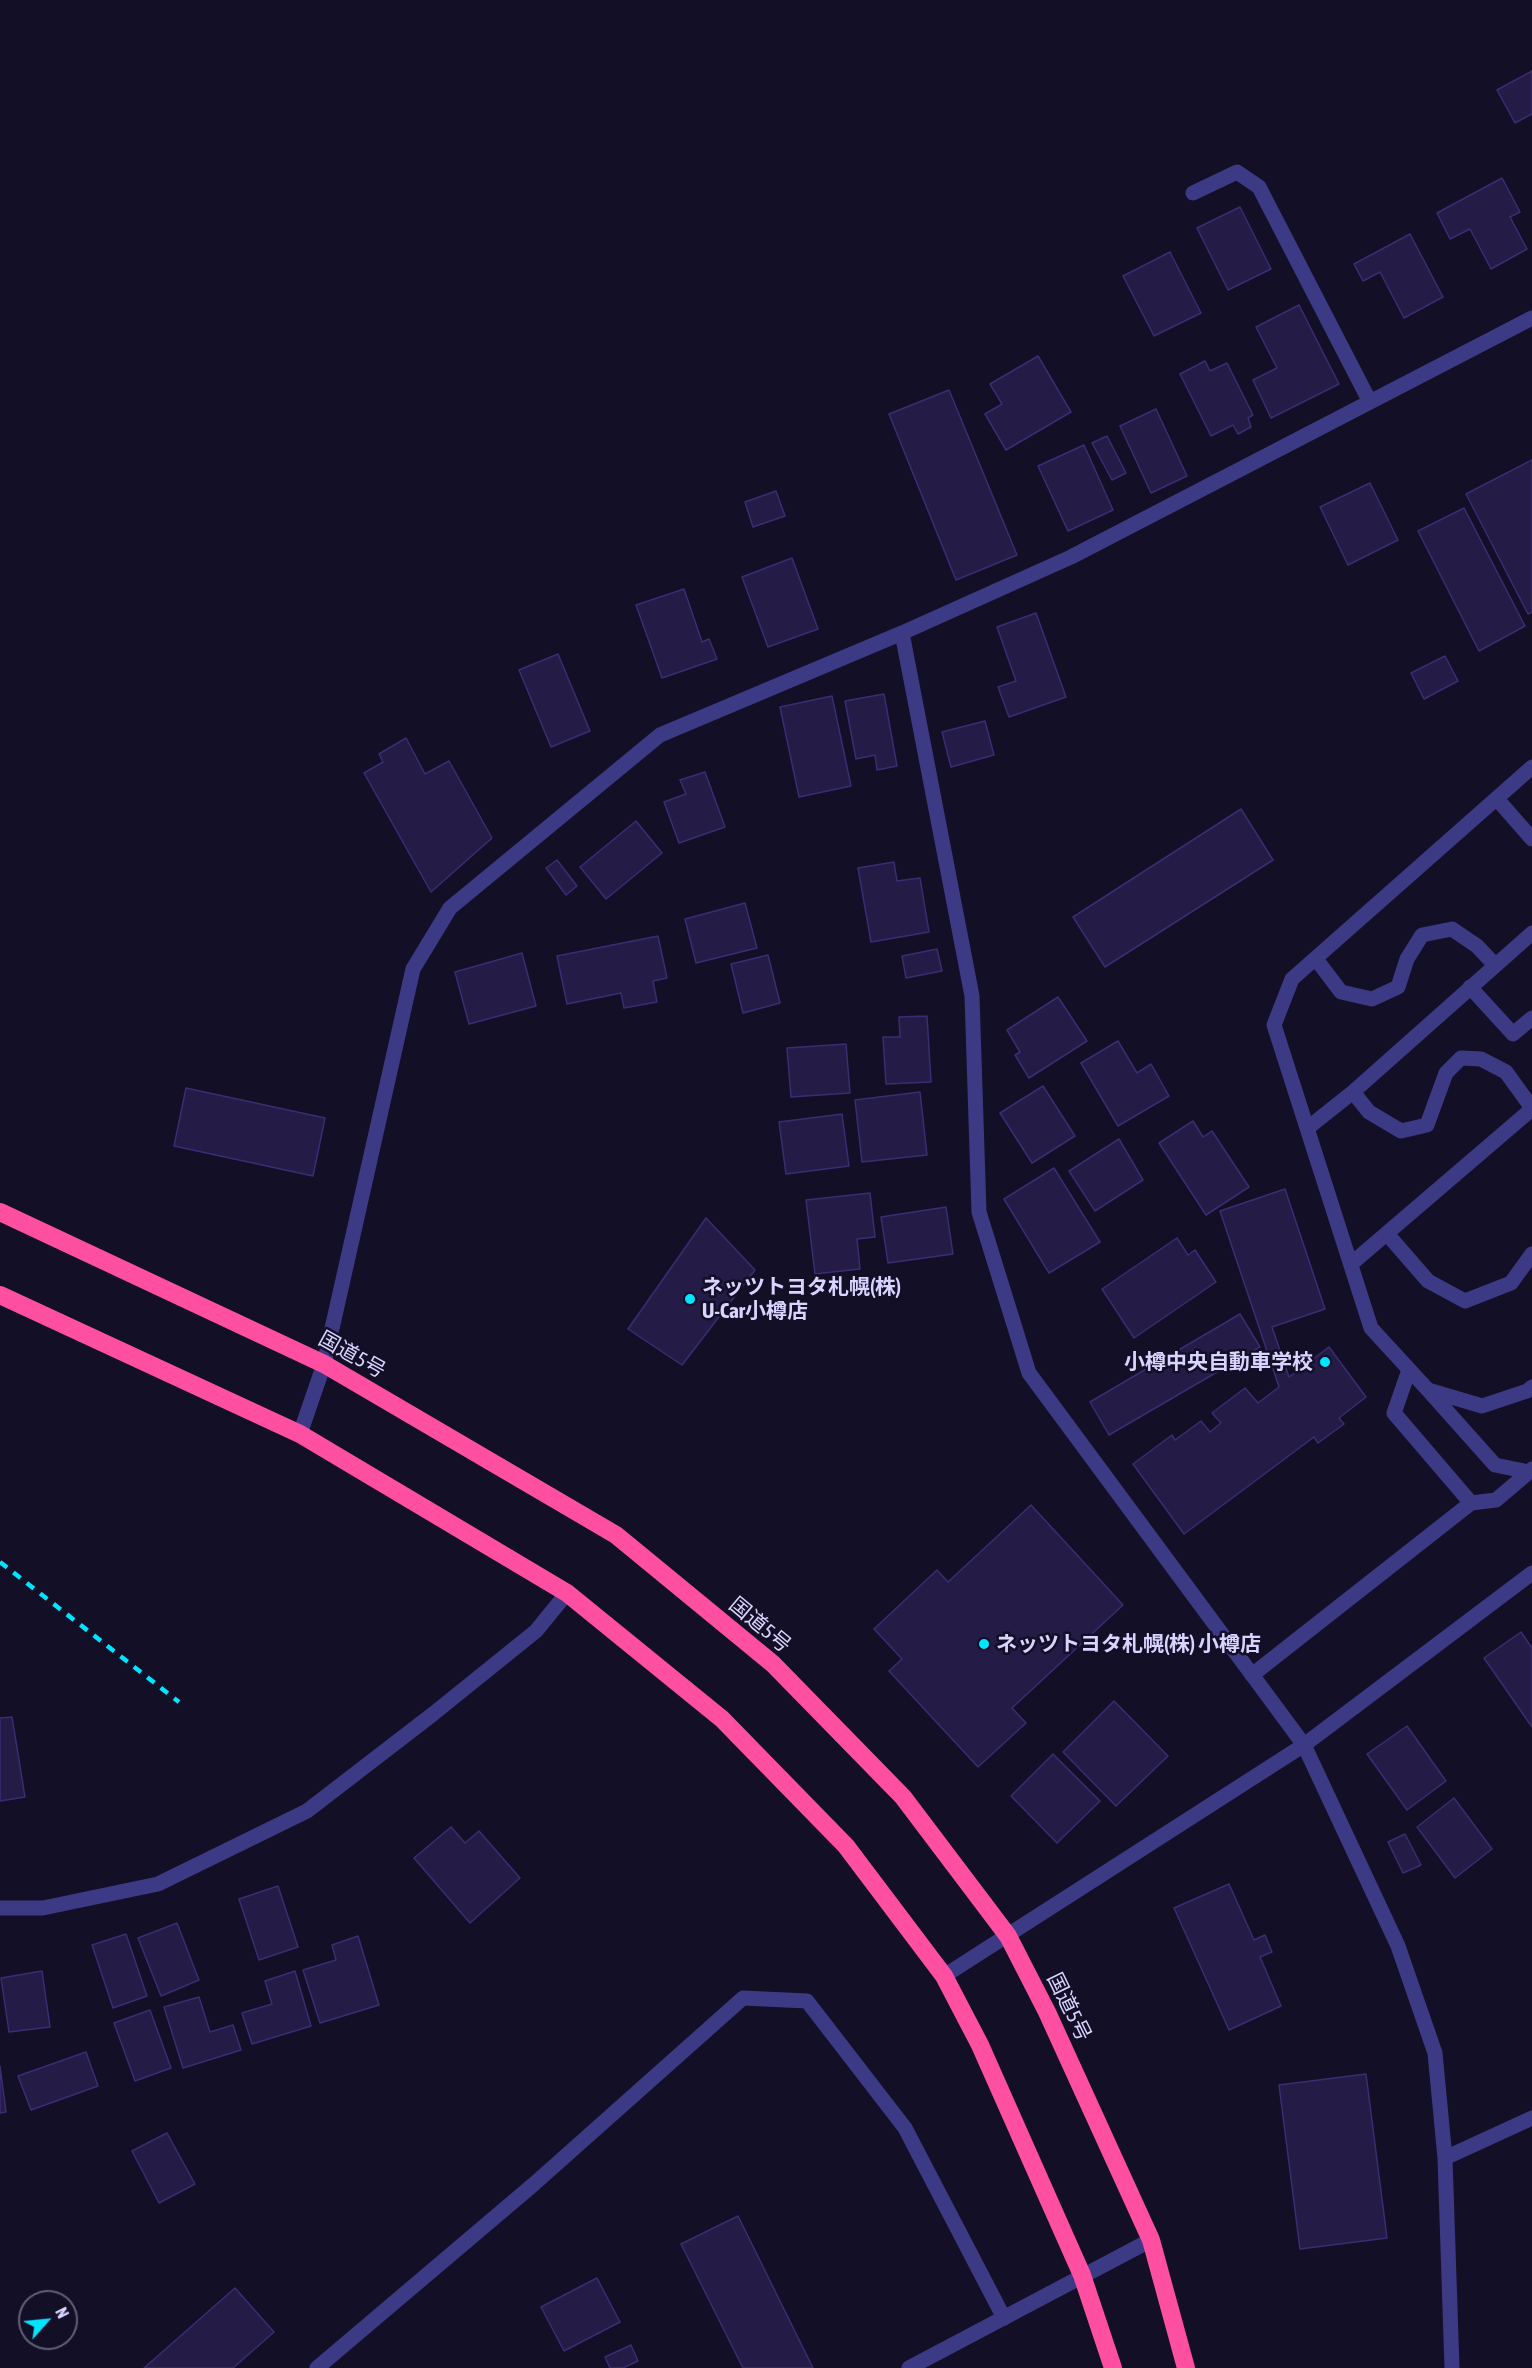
<!DOCTYPE html>
<html>
<head>
<meta charset="utf-8">
<style>
	body { margin:0 }
	#map { position:relative; width:1532px; height:2368px; overflow:hidden; background:#130f26; font-family:"Asap Condensed",sans-serif }
	canvas { display:block }
	.north { position:absolute; left:18px; top:2290px; width:60px; height:60px; box-sizing:border-box; background:#130f26; border:2px solid #625e7d; border-radius:50%; rotate:63deg; font-size:16px; font-weight:700; line-height:24px; text-align:center; color:#d9d4ff }
	.north::after { content:''; display:block; margin:auto; width:21px; height:27px; background:#00e5ff; clip-path:polygon(50% 0,100% 100%,50% 72%,0 100%) }
</style>
</head>
<body>
<div id="map">
<canvas width="1532" height="2368"></canvas>
<div class="north">N</div>
</div>
<script>
const g = document.querySelector('canvas').getContext('2d');
g.lineJoin = 'round';
function fill(path, color) { g.fillStyle = color; g.fill(path, 'evenodd'); }
const toPath = rows => new Path2D(rows.map(r => 'M' + r).join(''));
function stroke(path, color, width, dash) { g.strokeStyle = color; g.lineWidth = width; g.lineCap = dash ? 'butt' : 'round'; g.setLineDash(dash || []); g.stroke(path); }
function write(font, color, halo, rows, align = 'center') {
  g.font = font + ' "Asap Condensed","Noto Sans JP",sans-serif'; g.lineWidth = 5; g.setLineDash([]); g.textBaseline = 'middle'; g.strokeStyle = halo; g.fillStyle = color; for (const [text, x, y, turn = 0] of rows) {
    g.save(); g.translate(x, y); g.rotate((+turn || 0) * Math.PI / 180); g.textAlign = isNaN(turn) ? turn : align; if (halo) g.strokeText(text, 0, 0); g.fillText(text, 0, 0); g.restore();
  }
}
const building = toPath([
	[1532,71,1532,114,1515,123,1497,90,1532,71],
	[1502,178,1520,212,1510,217,1527,249,1491,269,1470,229,1450,239,1437,213,1502,178],
	[1240,207,1271,269,1228,290,1197,228,1240,207],
	[1410,234,1443,297,1404,318,1380,272,1363,281,1354,264,1410,234],
	[1170,252,1201,313,1154,336,1123,276,1170,252],
	[1299,305,1339,384,1271,418,1253,380,1277,368,1256,327,1299,305],
	[1038,356,1071,412,1006,450,985,414,1002,404,990,384,1038,356],
	[1205,361,1210,371,1227,363,1253,415,1248,418,1251,427,1238,434,1233,425,1211,436,1180,374,1205,361],
	[949,390,1017,555,956,580,889,414,949,390],
	[1156,409,1187,476,1151,493,1120,426,1156,409],
	[1107,436,1126,473,1112,480,1092,443,1107,436],
	[1084,445,1113,510,1068,531,1038,466,1084,445],
	[1532,460,1532,612,1528,614,1466,494,1532,460],
	[1370,483,1398,540,1348,565,1320,507,1370,483],
	[776,491,785,516,753,527,745,502,776,491],
	[1464,508,1525,626,1479,651,1418,531,1464,508],
	[792,558,818,629,768,647,742,577,792,558],
	[684,589,702,642,709,639,717,659,662,678,636,605,684,589],
	[1036,613,1066,697,1009,717,998,687,1016,681,997,627,1036,613],
	[558,654,590,731,551,747,519,670,558,654],
	[1445,656,1458,681,1424,699,1411,673,1445,656],
	[884,694,897,766,877,770,875,755,856,759,845,701,884,694],
	[832,696,851,786,799,797,780,707,832,696],
	[985,721,994,755,951,767,942,732,985,721],
	[406,738,425,774,449,761,492,838,431,892,364,773,383,762,379,754,406,738],
	[705,772,725,827,679,843,664,802,686,794,680,780,705,772],
	[1241,809,1273,860,1105,967,1073,917,1241,809],
	[636,821,662,853,606,899,580,867,636,821],
	[557,860,577,886,566,895,546,868,557,860],
	[894,862,897,881,920,878,929,932,871,942,858,868,894,862],
	[745,903,757,948,696,963,685,919,745,903],
	[658,936,667,978,653,981,657,1002,624,1008,621,993,567,1004,557,956,658,936],
	[937,949,942,971,906,978,902,956,937,949],
	[522,953,536,1006,469,1024,455,972,522,953],
	[768,955,780,1003,743,1013,731,964,768,955],
	[1058,997,1087,1041,1029,1078,1015,1055,1020,1052,1007,1030,1058,997],
	[927,1016,931,1082,886,1084,883,1037,900,1037,899,1017,927,1016],
	[1118,1041,1137,1073,1151,1064,1169,1096,1118,1126,1081,1063,1118,1041],
	[846,1044,850,1093,791,1097,787,1048,846,1044],
	[1043,1086,1075,1136,1032,1163,1000,1113,1043,1086],
	[186,1088,325,1118,313,1176,174,1146,186,1088],
	[920,1092,927,1155,862,1162,855,1100,920,1092],
	[842,1114,849,1166,786,1174,779,1122,842,1114],
	[1193,1121,1203,1137,1212,1131,1249,1187,1206,1215,1159,1143,1193,1121],
	[1119,1139,1143,1180,1095,1211,1069,1171,1119,1139],
	[1054,1168,1100,1242,1049,1273,1004,1199,1054,1168],
	[1285,1189,1325,1309,1272,1327,1289,1377,1329,1347,1366,1397,1339,1418,1344,1424,1318,1443,1314,1437,1184,1534,1133,1464,1172,1435,1175,1440,1201,1421,1210,1432,1221,1423,1212,1413,1245,1388,1258,1403,1279,1387,1220,1211,1285,1189],
	[870,1193,875,1237,857,1239,860,1269,815,1274,806,1200,870,1193],
	[946,1207,953,1254,888,1263,881,1217,946,1207],
	[706,1218,755,1270,682,1365,628,1329,706,1218],
	[1177,1238,1188,1255,1195,1250,1216,1282,1134,1338,1102,1289,1177,1238],
	[1240,1314,1260,1347,1109,1435,1090,1402,1240,1314],
	[1031,1505,1123,1605,1012,1708,1026,1723,978,1767,889,1671,902,1659,874,1629,937,1570,948,1582,1031,1505],
	[1521,1632,1532,1648,1532,1727,1484,1658,1521,1632],
	[1114,1701,1168,1756,1116,1806,1063,1752,1114,1701],
	[12,1717,25,1797,0,1801,0,1718,12,1717],
	[1407,1726,1446,1781,1407,1810,1367,1754,1407,1726],
	[1053,1754,1100,1801,1057,1843,1011,1796,1053,1754],
	[1454,1798,1492,1849,1455,1878,1417,1827,1454,1798],
	[451,1827,465,1843,479,1831,520,1878,470,1923,414,1858,451,1827],
	[1405,1834,1421,1865,1403,1873,1388,1842,1405,1834],
	[1229,1884,1254,1940,1265,1935,1272,1952,1260,1957,1281,2006,1229,2030,1174,1908,1229,1884],
	[278,1886,298,1947,259,1960,239,1899,278,1886],
	[177,1923,199,1980,161,1996,138,1938,177,1923],
	[126,1934,147,1996,113,2008,92,1945,126,1934],
	[358,1936,379,2005,320,2023,303,1970,336,1960,332,1945,358,1936],
	[42,1971,50,2027,9,2032,1,1978,42,1971],
	[295,1971,311,2026,252,2044,242,2013,272,2004,265,1981,295,1971],
	[199,1997,210,2032,233,2025,241,2050,183,2068,164,2007,199,1997],
	[150,2010,171,2068,135,2081,114,2023,150,2010],
	[86,2052,98,2086,31,2110,18,2076,86,2052],
	[0,2066,6,2112,0,2113,0,2066],
	[1366,2074,1387,2238,1300,2249,1279,2085,1366,2074],
	[167,2133,195,2184,159,2203,132,2151,167,2133],
	[738,2216,813,2368,743,2368,681,2244,738,2216],
	[597,2278,620,2322,564,2351,541,2307,597,2278],
	[235,2288,274,2332,233,2368,144,2368,235,2288],
	[631,2345,638,2361,623,2368,610,2368,605,2357,631,2345]
]);
fill(building, '#241b47');
stroke(building, '#3b2d73', 1.5);
stroke(toPath([
	[1532,767,1292,979,1274,1025,1371,1328,1428,1390,1482,1406,1527,1391,1532,1387],
	[1497,799,1532,839],
	[1316,959,1341,992,1372,999,1398,987,1407,959,1422,935,1452,929,1477,946,1495,965],
	[1470,987,1513,1034,1532,1018],
	[1353,1092,1369,1112,1401,1131,1427,1125,1446,1073,1461,1058,1481,1059,1506,1072,1532,1108],
	[1309,1127,1353,1092,1532,933],
	[1388,1235,1428,1281,1465,1301,1511,1283,1532,1254],
	[1351,1264,1532,1109],
	[1409,1370,1394,1413,1471,1503,1496,1500,1529,1472],
	[1429,1391,1495,1465,1529,1472,1532,1469],
	[1252,1675,1471,1503],
	[317,2368,534,2184,743,1998,807,2001,905,2128,1004,2318]
]), '#3d3a85', 15);
stroke(toPath([
	[1193,193,1237,172,1259,187,1370,402],
	[902,633,972,996,979,1212,1029,1373,1304,1745,1398,1946,1435,2053,1445,2158,1452,2368],
	[300,1434,324,1364,413,969,450,908,660,735,902,633,1071,557,1532,318],
	[0,1908,43,1908,158,1884,307,1811,433,1714,536,1631,567,1593],
	[944,1976,1304,1745,1532,1573],
	[1445,2158,1532,2118],
	[909,2368,1151,2240]
]), '#3d3a85', 15);
stroke(toPath([
	[0,1212,324,1364,616,1535,773,1664,903,1797,1008,1936,1047,2012,1151,2240,1186,2368],
	[0,1295,300,1434,567,1593,722,1719,846,1846,944,1976,980,2045,1082,2275,1113,2368]
]), '#ff4fa3', 18);
stroke(toPath([
	[0,1562,179,1702]
]), '#00e5ff', 4.5, [9, 8]);
for (const [x, y, r, color] of [
	[690,1299,6,"#00e5ff"],
	[1325,1362,6,"#00e5ff"],
	[984,1644,6,"#00e5ff"]
]) { const dot = new Path2D(); dot.arc(x, y, r, 0, 2 * Math.PI); g.fillStyle = color; g.fill(dot); stroke(dot, '#130f26', 2); }
write('bold 21px', '#d9d4ff', '#130f26', [
	["ネッツトヨタ札幌(株)",702,1287],
	["U-Car小樽店",702,1311],
	["小樽中央自動車学校",1313,1362,"right"],
	["ネッツトヨタ札幌(株) 小樽店",996,1644]
], 'left');
write('21px', '#d9d4ff', '#130f26', [
	["国道5号",352,1355,29],
	["国道5号",760,1625,40],
	["国道5号",1069,2007,64]
]);
</script>
</body>
</html>
